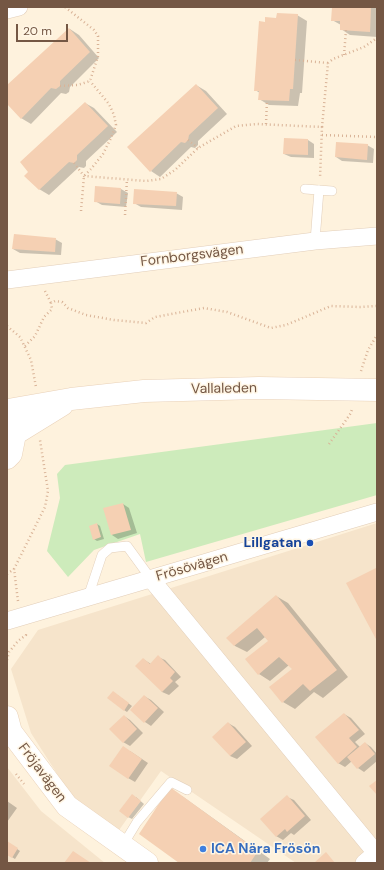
<!DOCTYPE html>
<html>
<head>
<meta charset="utf-8">
<style>
	body { margin:0 }
	#map { position:relative; width:384px; height:870px; overflow:hidden; background:#fef2dd; font-family:"DM Sans",sans-serif }
	canvas { display:block }
	.frame { position:absolute; inset:0; border:8px solid #745744; pointer-events:none }
	.scale { position:absolute; left:16px; top:24px; width:52px; height:18px; box-sizing:border-box; border:2px solid #745744; border-top:0; padding-left:5px; font-size:12px; line-height:14px; white-space:nowrap; color:#745744; -webkit-text-stroke:3px #fff6e5; paint-order:stroke }
</style>
</head>
<body>
<div id="map">
<canvas width="384" height="870"></canvas>
<div class="frame"></div>
<div class="scale">20 m</div>
</div>
<script>
const g = document.querySelector('canvas').getContext('2d');
g.lineJoin = 'round';
function fill(path, color) { g.fillStyle = color; g.fill(path, 'evenodd'); }
const toPath = rows => new Path2D(rows.map(r => 'M' + r).join(''));
function stroke(path, color, width, dash) { g.strokeStyle = color; g.lineWidth = width; g.lineCap = dash ? 'butt' : 'round'; g.setLineDash(dash || []); g.stroke(path); }
function write(font, color, halo, rows, align = 'center') {
  g.font = font + ' "DM Sans",sans-serif'; g.lineWidth = 3; g.setLineDash([]); g.textBaseline = 'middle'; g.strokeStyle = halo; g.fillStyle = color; for (const [text, x, y, turn = 0] of rows) {
    g.save(); g.translate(x, y); g.rotate((+turn || 0) * Math.PI / 180); g.textAlign = isNaN(turn) ? turn : align; if (halo) g.strokeText(text, 0, 0); g.fillText(text, 0, 0); g.restore();
  }
}
fill(toPath([
	[377,523,377,863,296,863,161,771,117,833,70,794,31,733,11,669,38,630],
	[7,767,41,811,105,863,7,863]
]), '#f6e4cb');
fill(toPath([
	[377,423,377,495,146,562,140,534,94,550,68,577,47,551,60,498,57,474,65,465]
]), '#cdebbb');
fill(toPath([
	[333,7,377,7,377,37,350,35,341,29,341,25,332,20],
	[297,15,307,21,302,93,300,93,298,106,269,105,259,99,260,93,255,90,266,23],
	[70,29,79,35,99,58,70,87,69,92,66,94,61,93,31,124,21,118,7,103,7,87],
	[196,85,206,91,227,114,198,141,198,145,195,148,191,147,160,177,151,171],
	[85,103,94,108,117,132,86,161,86,166,84,168,79,167,49,195,39,189],
	[308,140,314,144,314,158,291,157,284,154],
	[367,145,374,149,373,163,342,161,336,157],
	[96,187,121,189,128,193,126,207,102,205,95,201],
	[176,193,183,197,182,210,141,207,134,203],
	[55,239,62,243,61,255,20,253,13,249],
	[123,504,129,508,137,533,118,539,112,535],
	[97,524,100,526,104,539,97,541,94,539],
	[276,596,288,603,348,677,323,698,314,692,295,709,283,702,293,669,289,665,270,681,259,674,269,641,265,637,247,652,235,646,228,638],
	[158,657,165,660,181,677,175,682,179,686,169,695,162,692,143,659,151,664],
	[116,694,132,706,127,712,124,710],
	[144,696,151,700,164,712,151,726,145,722],
	[344,714,351,718,365,734,355,742,360,747,365,743,371,747,377,754,377,761,364,772,358,768,352,761,345,767,338,763],
	[124,716,130,720,143,733,130,746,123,742],
	[228,723,235,727,252,746,237,759,230,756],
	[130,751,148,763,135,782,128,778],
	[182,796,270,859,267,863,181,863],
	[136,797,144,804,132,819,128,817],
	[287,797,294,800,311,820,294,835,291,833,283,840,276,836],
	[7,801,17,808,7,822],
	[7,842,20,851,15,859,7,854]
]), '#0003');
fill(toPath([
	[332,7,371,7,370,32,340,30,340,21,331,21],
	[277,13,298,14,293,89,290,89,289,101,258,100,259,91,254,91,259,21,265,22,265,17,276,18],
	[69,28,90,52,60,81,60,86,56,89,51,88,21,119,7,104,7,85],
	[196,84,218,108,189,135,188,140,185,143,181,142,150,172,127,147],
	[85,102,108,126,77,155,77,160,74,163,69,162,39,190,24,176,28,172,20,162],
	[284,138,308,139,308,155,283,154],
	[336,142,368,144,367,160,335,157],
	[95,186,121,188,120,204,94,202],
	[134,189,177,192,176,206,133,204],
	[14,234,56,238,55,252,12,249],
	[123,503,131,530,111,535,103,508],
	[97,523,101,537,93,540,89,526],
	[376,568,377,570,377,641,346,583],
	[276,595,337,670,310,691,303,684,282,703,269,687,292,669,279,657,258,675,245,659,268,641,257,628,234,646,226,638],
	[158,655,175,672,170,678,173,681,162,692,135,666,143,658,150,664],
	[113,691,129,703,124,711,107,698],
	[144,695,158,708,144,723,130,710],
	[344,713,359,730,349,738,357,747,338,764,315,737],
	[124,715,137,729,123,743,109,729],
	[228,722,246,742,230,756,212,737],
	[365,742,375,754,357,769,347,757],
	[123,746,142,759,128,779,109,766],
	[377,780,377,795,369,786],
	[170,787,258,851,250,863,179,863,139,834],
	[132,794,141,801,128,818,119,811],
	[287,795,305,816,287,832,285,829,276,837,260,819],
	[7,841,18,848,12,858,7,855],
	[73,851,91,863,64,863],
	[326,852,335,863,314,863]
]), '#f5d0b3');
const lane = toPath([
	[305,189,332,191],
	[315,241,319,190],
	[88,597,102,555,110,548,127,546,151,579],
	[123,845,137,822,171,782,187,790]
]);
const street = toPath([
	[7,10,19,7],
	[7,280,315,241,377,236],
	[151,579,376,853],
	[7,621,377,512],
	[364,863,377,852]
]);
const secondary = toPath([
	[8,410,71,399,144,391,259,388,377,390],
	[15,434,62,405],
	[7,458,11,454,15,434,12,419],
	[7,717,11,732,67,806,147,863]
]);
stroke(lane, '#e2ceb9', 10);
stroke(street, '#e2ceb9', 18);
stroke(secondary, '#e9d1b8', 23);
stroke(toPath([
	[344,55,346,30],
	[295,60,328,63],
	[60,86,78,85,90,81,98,56,98,36,94,30,65,7],
	[266,124,267,100],
	[322,127,328,63,333,59,364,47,377,38],
	[322,135,377,137],
	[188,140,198,148],
	[74,163,84,176,146,181,161,179,175,170,198,148,236,126,257,124,322,127,320,178],
	[81,211,84,176,91,169,103,154,111,138,116,125,114,115,109,104,90,81],
	[125,215,127,179],
	[45,291,51,303],
	[7,326,20,337,31,360,36,387],
	[25,346,35,336,44,317,52,309,51,303,55,301,62,302,68,308,86,315,114,320,146,323,155,317,204,308,227,312,271,328,286,325,331,306,360,307,377,306],
	[361,371,368,350,377,335],
	[329,444,351,413,352,409],
	[7,574,14,569],
	[18,601,14,569,45,507,48,491,40,440],
	[7,660,9,652,18,641,26,635,25,633],
	[16,774,24,784]
]), '#d9b397', 2.5, [1, 3]);
stroke(lane, '#fff', 9);
stroke(street, '#fff', 17);
stroke(secondary, '#fff', 22);
for (const [x, y, r, color] of [
	[310,543,4,"#1a4fb4"],
	[203,849,4,"#3f7fe0"]
]) { const dot = new Path2D(); dot.arc(x, y, r, 0, 2 * Math.PI); g.fillStyle = color; g.fill(dot); stroke(dot, '#fff6e5', 1.5); }
write('14px', '#745744', '#fff6e5', [
	["Fornborgsvägen",192,256,-7],
	["Vallaleden",224,389,-1],
	["Frösövägen",192,567,-16],
	["Fröjavägen",42,773,53]
]);
write('bold 14px', '#164399', '#fff6e5', [
	["Lillgatan",302,543]
], 'right');
write('bold 14px', '#366cbe', '#fff6e5', [
	["ICA Nära Frösön",211,849]
], 'left');
</script>
</body>
</html>
